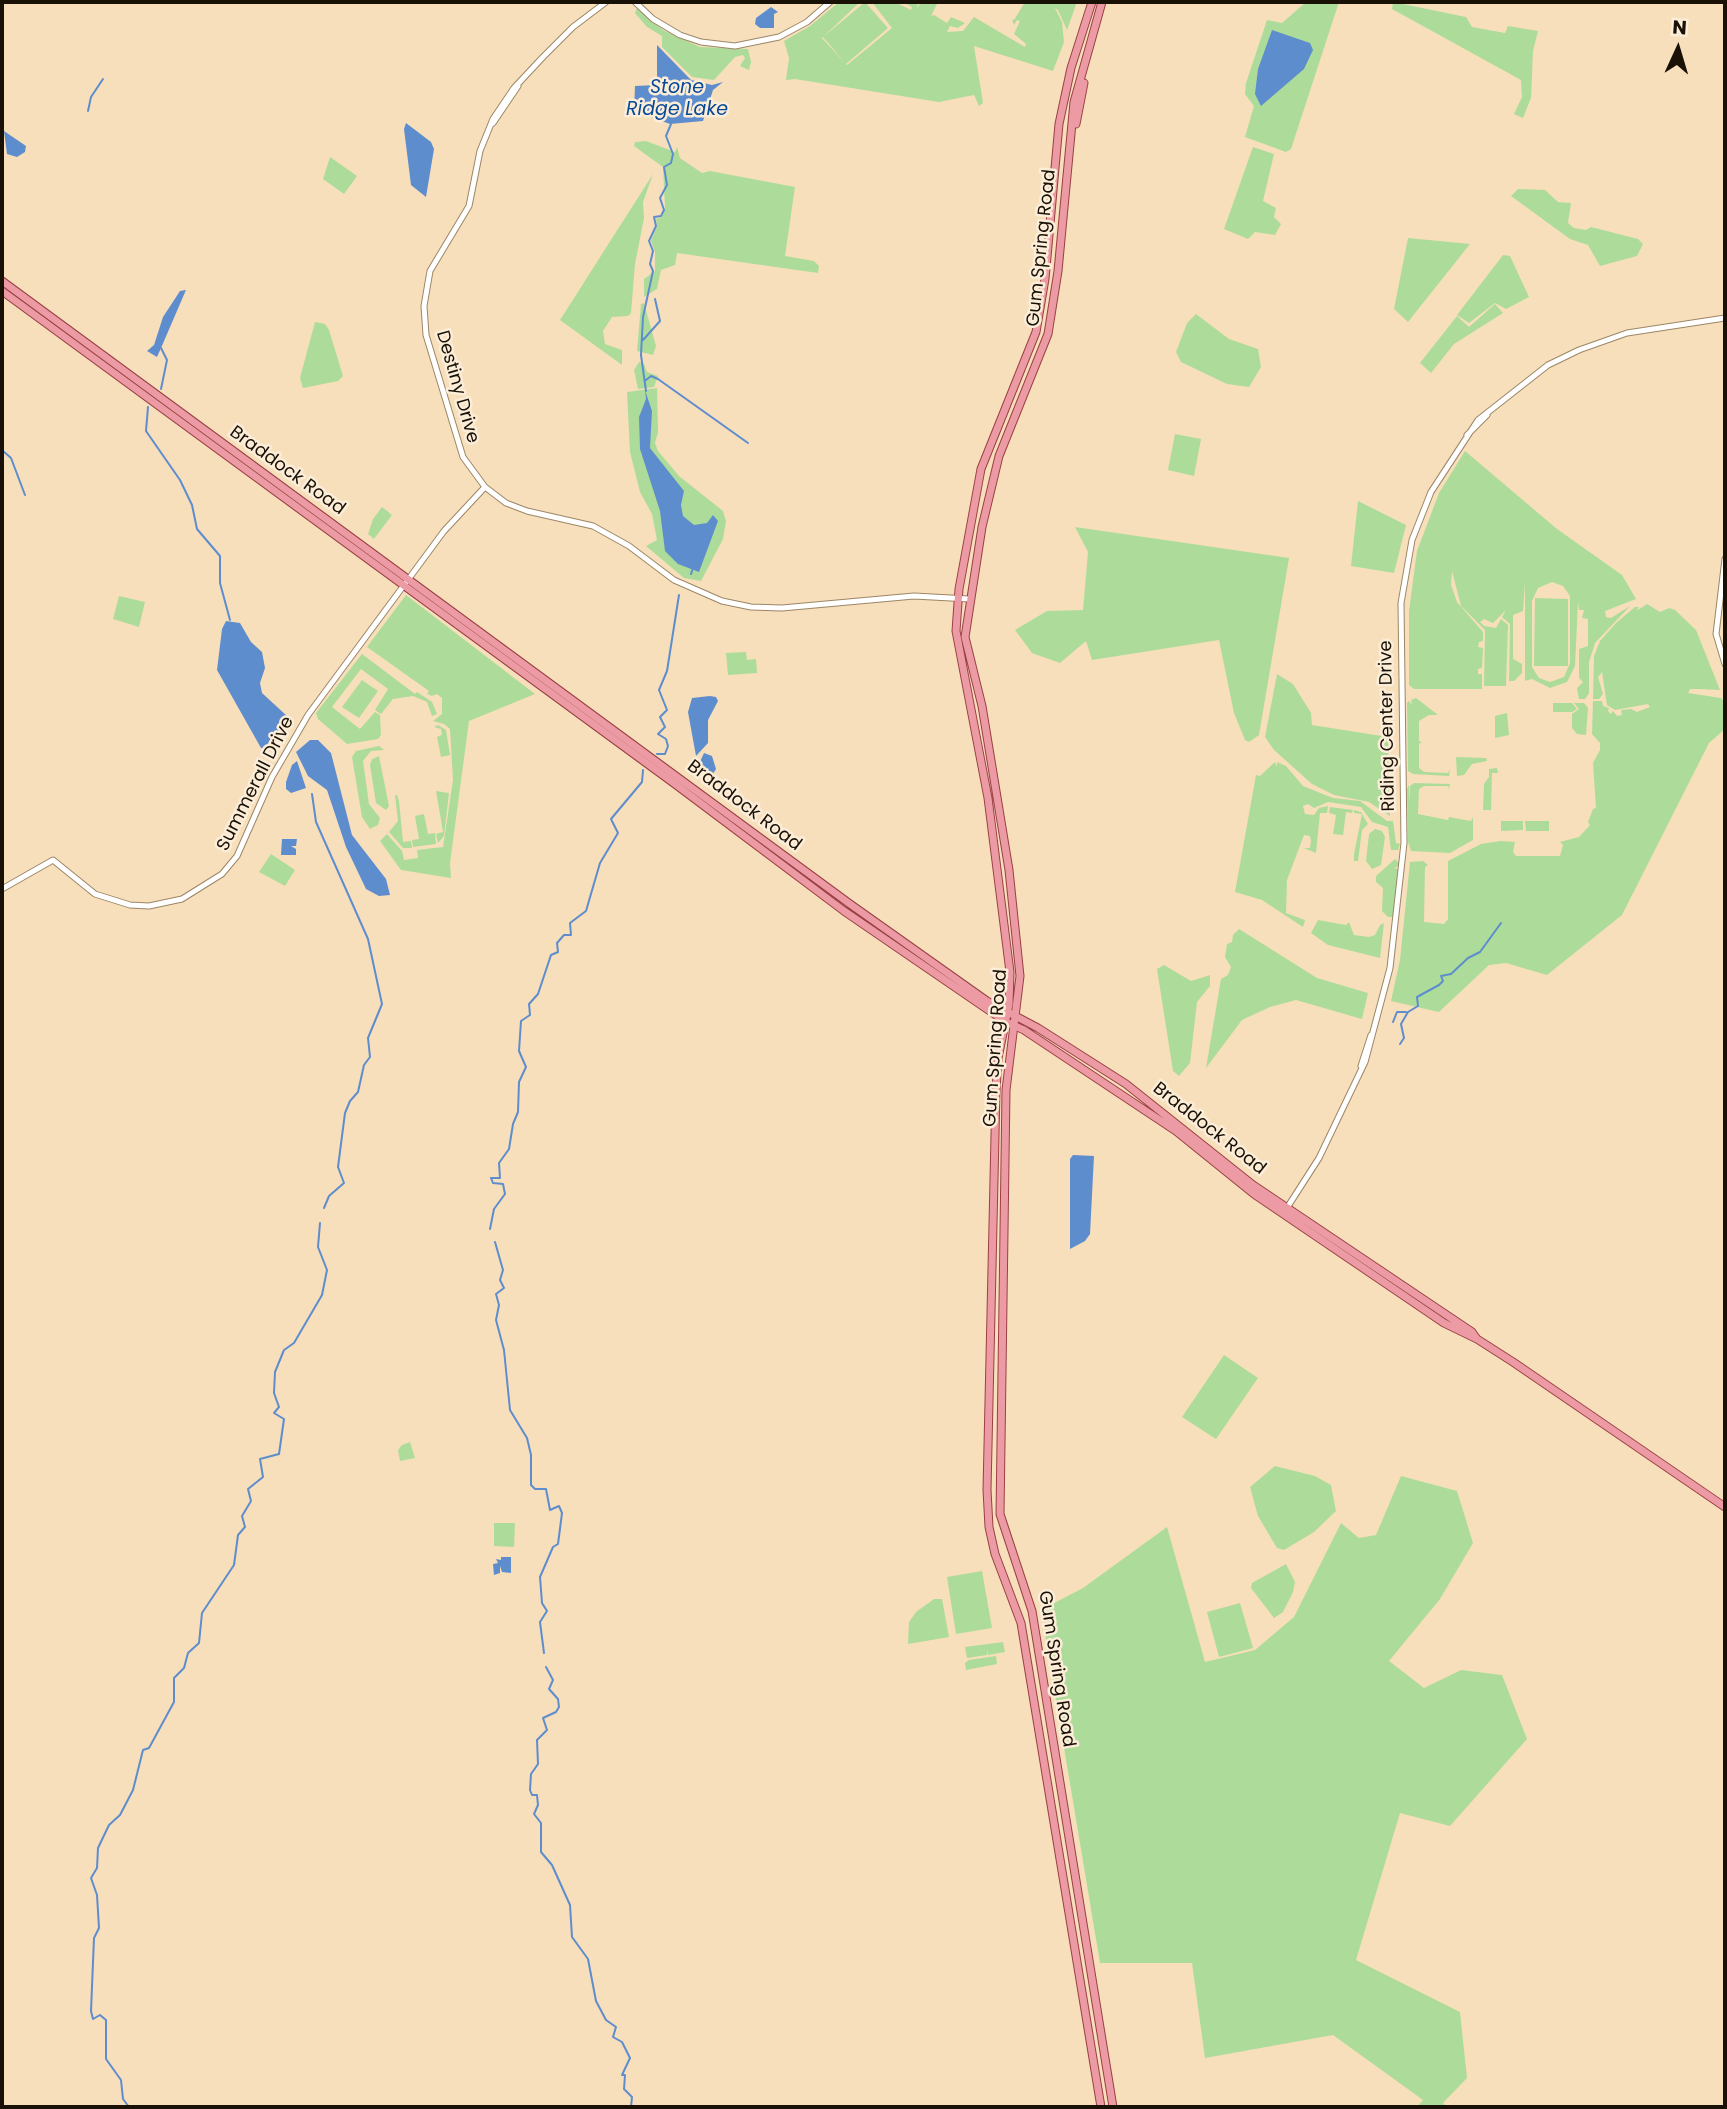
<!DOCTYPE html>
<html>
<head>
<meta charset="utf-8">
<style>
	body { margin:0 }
	#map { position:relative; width:1727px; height:2109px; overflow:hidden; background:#f7dfbc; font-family:Poppins,sans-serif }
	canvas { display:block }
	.frame { position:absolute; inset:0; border:4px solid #191105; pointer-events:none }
	.north { position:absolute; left:1643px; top:14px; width:70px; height:70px; -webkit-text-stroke:5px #fcedd9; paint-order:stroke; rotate:4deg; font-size:19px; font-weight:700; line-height:28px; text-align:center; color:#191105 }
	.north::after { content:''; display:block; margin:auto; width:24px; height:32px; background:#191105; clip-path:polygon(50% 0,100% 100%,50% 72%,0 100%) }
</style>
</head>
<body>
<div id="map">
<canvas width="1727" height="2109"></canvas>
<div class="frame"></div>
<div class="north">N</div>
</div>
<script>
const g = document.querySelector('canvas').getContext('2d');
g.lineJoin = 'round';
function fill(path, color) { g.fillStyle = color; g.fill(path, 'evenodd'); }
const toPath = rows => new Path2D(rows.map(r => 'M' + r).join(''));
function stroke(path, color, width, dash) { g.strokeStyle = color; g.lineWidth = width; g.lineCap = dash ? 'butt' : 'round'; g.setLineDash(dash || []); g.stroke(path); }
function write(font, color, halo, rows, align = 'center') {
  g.font = font + ' Poppins,sans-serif'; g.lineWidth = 5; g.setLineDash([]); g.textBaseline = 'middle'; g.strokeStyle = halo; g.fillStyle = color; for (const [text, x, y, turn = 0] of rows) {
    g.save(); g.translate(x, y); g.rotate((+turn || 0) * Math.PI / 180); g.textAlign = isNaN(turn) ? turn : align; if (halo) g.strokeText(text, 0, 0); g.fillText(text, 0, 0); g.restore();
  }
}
fill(toPath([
	[839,2,860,2,822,38,847,65,892,28,872,2,895,2,911,10,912,7,903,2,918,2,917,8,921,2,933,2,937,4,931,16,934,15,947,23,951,17,965,23,958,28,950,26,947,32,963,31,974,17,1025,47,1026,44,1014,34,1020,21,1017,20,1014,25,1012,19,1014,20,1025,2,1052,4,1051,2,1077,2,1067,30,1058,10,1055,8,1062,22,1064,42,1053,71,974,46,983,103,979,106,974,95,939,102,795,79,786,80,789,58,784,41,810,26],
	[865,2,888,28,846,64,823,37],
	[1306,2,1339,2,1291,149,1286,152,1245,137,1254,106,1245,94,1246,83,1267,20,1282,23],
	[1393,2,1466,17,1472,27,1505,33,1508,26,1538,31,1533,51,1531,98,1523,118,1514,114,1522,97,1521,80,1392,9],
	[637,8,663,30,700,47,748,49,751,62,749,70,740,66,745,58,743,55,735,57,714,80,692,77,662,47,662,36,647,27,635,13],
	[646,141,675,152,677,147,680,158,702,173,710,171,795,187,785,256,814,261,819,266,818,273,677,253,675,265,661,270,657,289,644,297,644,279,655,271,655,252,651,241,657,226,656,219,662,217,665,207,663,167,634,146,635,142],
	[1253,147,1274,154,1263,201,1276,208,1274,217,1281,224,1275,235,1255,232,1248,239,1224,229],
	[330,157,357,176,344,194,323,179],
	[653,174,643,202,644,218,635,264,631,313,628,316,612,317,603,331,605,344,622,350,622,365,560,320],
	[1518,189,1545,190,1558,202,1571,203,1568,223,1574,228,1586,230,1591,227,1638,239,1643,244,1637,256,1600,266,1588,245,1570,239,1511,196],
	[1408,238,1470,244,1408,322,1394,309],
	[1503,255,1510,256,1529,297,1506,309,1495,303,1469,323,1457,315],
	[644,303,656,346,653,355,637,351,641,304],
	[1495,304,1503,313,1454,344,1431,373,1420,363,1457,316,1469,327],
	[1196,314,1229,339,1258,349,1261,367,1249,387,1227,384,1181,362,1176,352,1187,323],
	[315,322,325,324,329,330,343,376,338,381,303,388,300,378],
	[639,362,644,364,647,372,658,376,654,387,638,389,634,370],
	[657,388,658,432,655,443,658,451,679,476,723,511,726,521,723,539,701,581,684,578,646,546,657,540,652,514,640,492,630,452,627,392],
	[1175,434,1201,439,1194,476,1168,470],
	[1465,451,1557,529,1622,575,1636,599,1605,611,1606,617,1611,618,1630,606,1595,643,1589,662,1589,693,1585,699,1579,699,1577,688,1583,682,1579,678,1579,649,1588,646,1588,619,1582,618,1584,610,1579,610,1578,602,1575,666,1567,682,1550,688,1532,679,1525,681,1525,583,1523,611,1513,615,1513,659,1522,664,1522,673,1514,681,1509,681,1510,624,1502,617,1506,610,1493,623,1484,619,1480,622,1484,626,1496,628,1501,619,1508,625,1506,686,1484,686,1485,630,1461,606,1452,571,1451,585,1457,602,1483,632,1483,641,1479,642,1478,647,1483,648,1482,668,1478,669,1478,674,1482,674,1482,689,1414,689,1409,685,1409,611,1417,551,1439,493],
	[1552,582,1563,586,1570,596,1570,663,1564,677,1550,682,1539,678,1532,667,1532,601,1538,588],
	[1358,501,1406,525,1394,573,1351,566],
	[382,507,392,515,374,539,368,534,373,519],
	[1075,527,1289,558,1259,735,1249,742,1245,740,1234,713,1219,640,1092,660,1086,641,1060,663,1032,653,1015,630,1047,611,1083,610,1088,552],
	[406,595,535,694,469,721,450,863,451,878,401,870,380,841,387,834,402,851,404,860,418,858,417,850,443,847,453,780,450,729,444,724,433,721,442,714,442,698,437,694,432,696,427,694,429,691,367,647],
	[119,596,145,602,139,627,113,619],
	[1535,598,1568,599,1568,666,1534,666],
	[1647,604,1660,612,1669,608,1675,610,1696,630,1720,690,1699,689,1690,689,1688,693,1721,698,1725,703,1725,729,1709,743,1622,915,1547,975,1506,963,1489,965,1439,1012,1391,1001,1400,960,1410,862,1423,861,1428,865,1425,867,1424,922,1444,924,1448,919,1448,861,1481,844,1500,841,1515,842,1513,852,1516,856,1560,856,1563,845,1560,842,1579,837,1590,825,1588,822,1593,809,1596,808,1593,763,1600,750,1600,743,1592,734,1593,701,1602,701,1603,706,1609,708,1608,711,1611,714,1613,711,1617,716,1622,715,1621,710,1631,709,1637,712,1650,707,1648,704,1615,710,1607,705,1602,672,1598,677,1603,694,1599,699,1593,699,1594,656,1600,641,1616,623,1635,607,1639,607,1636,611],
	[746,652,747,660,756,659,757,673,728,675,726,653],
	[362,654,415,694,417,692,432,702,437,714,432,716,427,702,413,696,393,699,381,714,375,710,388,689,361,669,332,707,360,729,375,712,380,715,381,735,378,739,347,744,318,719,316,713],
	[1277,674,1293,684,1311,713,1312,725,1388,737,1390,816,1369,802,1334,795,1312,784,1274,750,1265,737],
	[362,680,378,691,359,718,342,707],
	[1416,698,1438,715,1429,715,1419,721,1419,741,1422,742,1419,744,1419,768,1424,772,1448,773,1450,769,1449,776,1413,774,1408,771,1407,703,1409,701,1412,705,1411,700],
	[1553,703,1572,703,1577,709,1572,712,1553,712],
	[1574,703,1584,703,1588,708,1586,735,1577,734,1572,728,1572,714,1579,709],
	[1507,713,1509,735,1495,738,1495,716],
	[438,725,446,730,450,755,441,757,437,737,442,735,441,729,434,727],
	[379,746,384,750,371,751,363,761,369,804,380,818,378,825,370,829,362,817,352,757,356,751],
	[379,756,389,806,386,810,376,803,370,765,372,759],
	[1456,757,1486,758,1487,761,1472,764,1464,775,1457,776],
	[1275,762,1277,767,1277,762,1286,766,1303,786,1333,798,1360,801,1387,821,1393,821,1396,843,1400,844,1398,850,1391,850,1388,827,1372,822,1361,807,1328,802,1314,808,1308,804,1303,806,1305,814,1314,815,1319,808,1328,806,1327,813,1320,813,1316,853,1304,848,1310,848,1311,841,1310,836,1304,835,1287,880,1286,913,1305,920,1303,927,1262,900,1235,892,1256,775,1260,776],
	[1497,768,1498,773,1492,773,1491,810,1483,810,1484,784,1489,777,1489,769],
	[1414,783,1450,784,1449,789,1448,786,1424,786,1419,789,1418,814,1448,820,1449,817,1471,821,1473,817,1473,840,1450,853,1411,851,1408,842,1407,789,1409,785,1410,803,1410,786],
	[436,791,449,793,444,836,438,843,436,834,443,832],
	[395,795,397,795,399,801,403,842,411,841,412,848,403,848,389,832,398,821],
	[1330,807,1353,810,1352,813,1346,812,1343,835,1333,834,1336,815,1329,813],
	[1354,810,1361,812,1368,824,1362,830,1358,861,1354,861,1354,854,1362,814,1354,813],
	[424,814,428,834,435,833,436,844,413,847,412,840,419,839,415,816],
	[1501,821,1523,821,1523,830,1501,831],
	[1525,821,1549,821,1549,831,1526,831],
	[1375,829,1382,831,1385,837,1381,865,1372,869,1366,861,1369,834],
	[271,854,295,870,285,886,259,872],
	[1395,859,1399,863,1399,866,1394,868,1399,869,1396,909,1393,917,1388,917,1382,911,1383,888,1376,882,1376,876],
	[1318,920,1346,925,1349,922,1354,935,1369,937,1375,935,1380,925,1384,923,1380,958,1328,945,1311,933],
	[1239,929,1317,978,1368,993,1362,1019,1296,1000,1270,1007,1242,1020,1206,1068,1221,979,1228,975,1231,967,1225,957,1227,944,1232,942,1233,935],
	[1164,965,1191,981,1210,975,1210,986,1197,1002,1190,1063,1179,1076,1173,1071,1157,969],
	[1224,1355,1258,1378,1216,1439,1182,1417],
	[410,1442,415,1458,400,1461,398,1450,402,1445],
	[1275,1466,1315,1476,1331,1485,1336,1511,1314,1532,1284,1550,1277,1548,1258,1516,1250,1487],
	[1401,1476,1457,1491,1473,1543,1440,1599,1389,1661,1424,1688,1461,1670,1502,1675,1527,1739,1450,1826,1400,1813,1356,1960,1460,2012,1467,2078,1443,2103,1447,2107,1417,2107,1423,2100,1333,2035,1205,2058,1192,1963,1100,1963,1041,1610,1083,1588,1167,1527,1205,1662,1255,1650,1294,1617,1341,1523,1359,1538,1376,1535],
	[494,1523,515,1523,514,1547,494,1546],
	[1286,1564,1295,1582,1293,1592,1283,1612,1274,1618,1251,1588,1252,1583],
	[982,1571,992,1628,956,1634,947,1577],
	[934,1599,942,1599,949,1637,908,1644,909,1622,916,1612],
	[1240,1603,1253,1648,1219,1657,1207,1612],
	[1003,1642,1005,1652,988,1655,987,1650,987,1655,967,1658,965,1647],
	[996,1656,997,1664,966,1670,965,1663,969,1660]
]), '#addc9a');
fill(toPath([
	[771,7,778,12,774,14,774,28,760,28,755,24,756,18],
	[1272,30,1310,43,1313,50,1304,69,1261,106,1255,94,1258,69],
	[657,45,691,80,712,85,723,82,713,90,703,121,670,124,634,111,635,86,657,85],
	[406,123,431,142,434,149,426,197,411,185,404,129],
	[4,131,26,146,25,152,17,157,7,154],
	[186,290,161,348,157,357,147,351,154,345,163,317,180,291],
	[645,390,652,411,650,448,684,491,681,505,683,516,694,525,707,523,713,515,718,521,699,572,678,564,665,551,660,511,640,449,639,417,646,399],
	[226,621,240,623,251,642,262,652,265,668,260,683,262,693,287,716,281,731,283,737,269,749,261,748,217,670,222,629],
	[710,696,716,697,718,701,708,720,708,743,696,756,688,712,692,698],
	[310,740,318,740,331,753,352,835,386,879,390,895,379,896,366,889,346,847,327,790,308,776,296,752],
	[704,753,712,756,716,769,713,774,708,775,698,766],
	[297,761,306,788,291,793,286,789,286,782,292,765],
	[282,839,297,839,296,846,291,846,296,849,296,855,281,855],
	[1073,1155,1094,1156,1090,1234,1085,1241,1070,1249,1070,1159],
	[501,1557,511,1557,511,1573,502,1572,500,1566,500,1573,494,1575,493,1564,498,1563,496,1559,501,1560]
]), '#5e8dce');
stroke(toPath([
	[88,111,91,97,103,79],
	[643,340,660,321,655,299],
	[161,348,167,360,161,389],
	[646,380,651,376,658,379,748,443],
	[646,391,641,355,643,317,653,271,650,264,653,251,649,241,656,226,654,217,661,216,664,210,660,198,667,185,664,167,671,163,673,154,666,136,671,124],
	[148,407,146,431,180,480,192,505,197,529,220,556,220,583,230,620],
	[2,450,11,458,25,495],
	[691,574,693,568],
	[657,754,665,754,668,746,666,739,658,734,665,727,660,717,667,710,659,690,667,671,679,595],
	[312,794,316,822,368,939,382,1004,368,1038,370,1057,364,1065,358,1092,350,1101,345,1113,338,1167,344,1183,329,1196,324,1208],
	[1393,1022,1397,1012,1406,1012],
	[1400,1044,1404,1038,1401,1024,1408,1012,1418,1006,1417,997,1439,985,1443,981,1441,976,1451,974,1468,958,1480,952,1501,923],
	[490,1229,494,1209,505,1194,503,1184,493,1183,491,1178,500,1178,499,1163,509,1149,513,1124,518,1112,519,1082,526,1067,519,1051,521,1021,530,1015,529,1004,538,994,551,955,558,952,557,943,564,935,571,935,570,923,586,911,600,863,618,833,611,819,642,782,643,770],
	[495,1242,503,1270,500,1280,504,1288,496,1294,499,1305,496,1320,504,1350,510,1410,527,1438,531,1455,531,1485,535,1489,546,1489,550,1510,559,1506,562,1513,558,1544,553,1547,540,1577,542,1603,547,1611,540,1622,544,1653],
	[546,1667,553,1680,549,1689,558,1699,559,1707,556,1712,543,1718,547,1730,537,1740,538,1764,531,1774,530,1790,532,1795,537,1795,538,1805,534,1814,541,1823,541,1852,552,1865,570,1905,572,1937,588,1959,596,2001,606,2020,616,2027,613,2037,622,2042,630,2058,622,2075,625,2075,624,2089,632,2097,631,2107],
	[129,2107,123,2099,121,2080,106,2059,106,2020,100,2015,93,2019,91,2011,94,1938,99,1928,97,1895,91,1878,97,1868,98,1848,109,1825,120,1815,133,1790,143,1750,149,1748,174,1702,174,1678,184,1668,188,1653,199,1643,202,1613,234,1565,238,1535,245,1527,242,1516,251,1501,248,1489,263,1477,260,1459,279,1454,284,1419,274,1413,279,1407,274,1393,275,1372,284,1350,294,1343,322,1295,327,1270,318,1247,320,1223]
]), '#5e8dce', 2);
const minor = toPath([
	[606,2,573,27,543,57,514,88,493,119,480,151,469,206,430,271,424,306,426,335,463,457,485,487,506,503,527,511,593,526,629,546,674,580,722,601,751,607,782,608,914,596,969,599],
	[635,2,653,19,680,35,701,42,735,46,779,37,807,22,830,2],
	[493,123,518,86],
	[1467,435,1487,415],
	[1725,559,1716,634,1725,664],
	[2,889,53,860,95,894,130,905,149,906,182,899,222,874,237,856,272,777,308,715,444,531,485,487],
	[1361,1066,1371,1035],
	[1285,1211,1319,1158,1365,1062,1390,968,1404,843,1401,603,1412,540,1431,492,1478,420,1548,365,1579,350,1627,333,1725,318]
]);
const major = toPath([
	[1092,2,1071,68,1059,124,1045,279,1036,332,981,469,959,589,956,631,988,798,1010,972,1009,1004,998,1058,996,1091,987,1490,989,1527,995,1554,1021,1623,1101,2107],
	[1102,2,1074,102,1058,271,1048,334,999,456,982,527,965,637,982,706,1009,870,1020,976,1006,1090,1000,1514,1032,1611,1113,2107],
	[1076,124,1084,83],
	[2,281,850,904,987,1001,1038,1028,1126,1084,1253,1185,1472,1332,1477,1339],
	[2,291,675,784,844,911,1006,1022,1024,1030,1176,1131,1254,1194,1444,1323,1477,1339,1513,1362,1725,1507]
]);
stroke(minor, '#9c8665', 7);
stroke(major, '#9a4045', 9);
stroke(minor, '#fff', 5);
stroke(major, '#ec9ba4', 7);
write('18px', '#191105', '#fcedd9', [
	["Gum Spring Road",1042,248,-84],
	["Destiny Drive",457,387,74],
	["Braddock Road",287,471,36],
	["Riding Center Drive",1388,726,-91],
	["Summerall Drive",256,784,-63],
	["Braddock Road",744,806,37],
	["Gum Spring Road",996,1048,-86],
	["Braddock Road",1209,1129,38],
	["Gum Spring Road",1056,1669,81]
]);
write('italic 19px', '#084a98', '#fcedd9', [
	["Stone",677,88],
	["Ridge Lake",677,110]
]);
</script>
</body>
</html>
